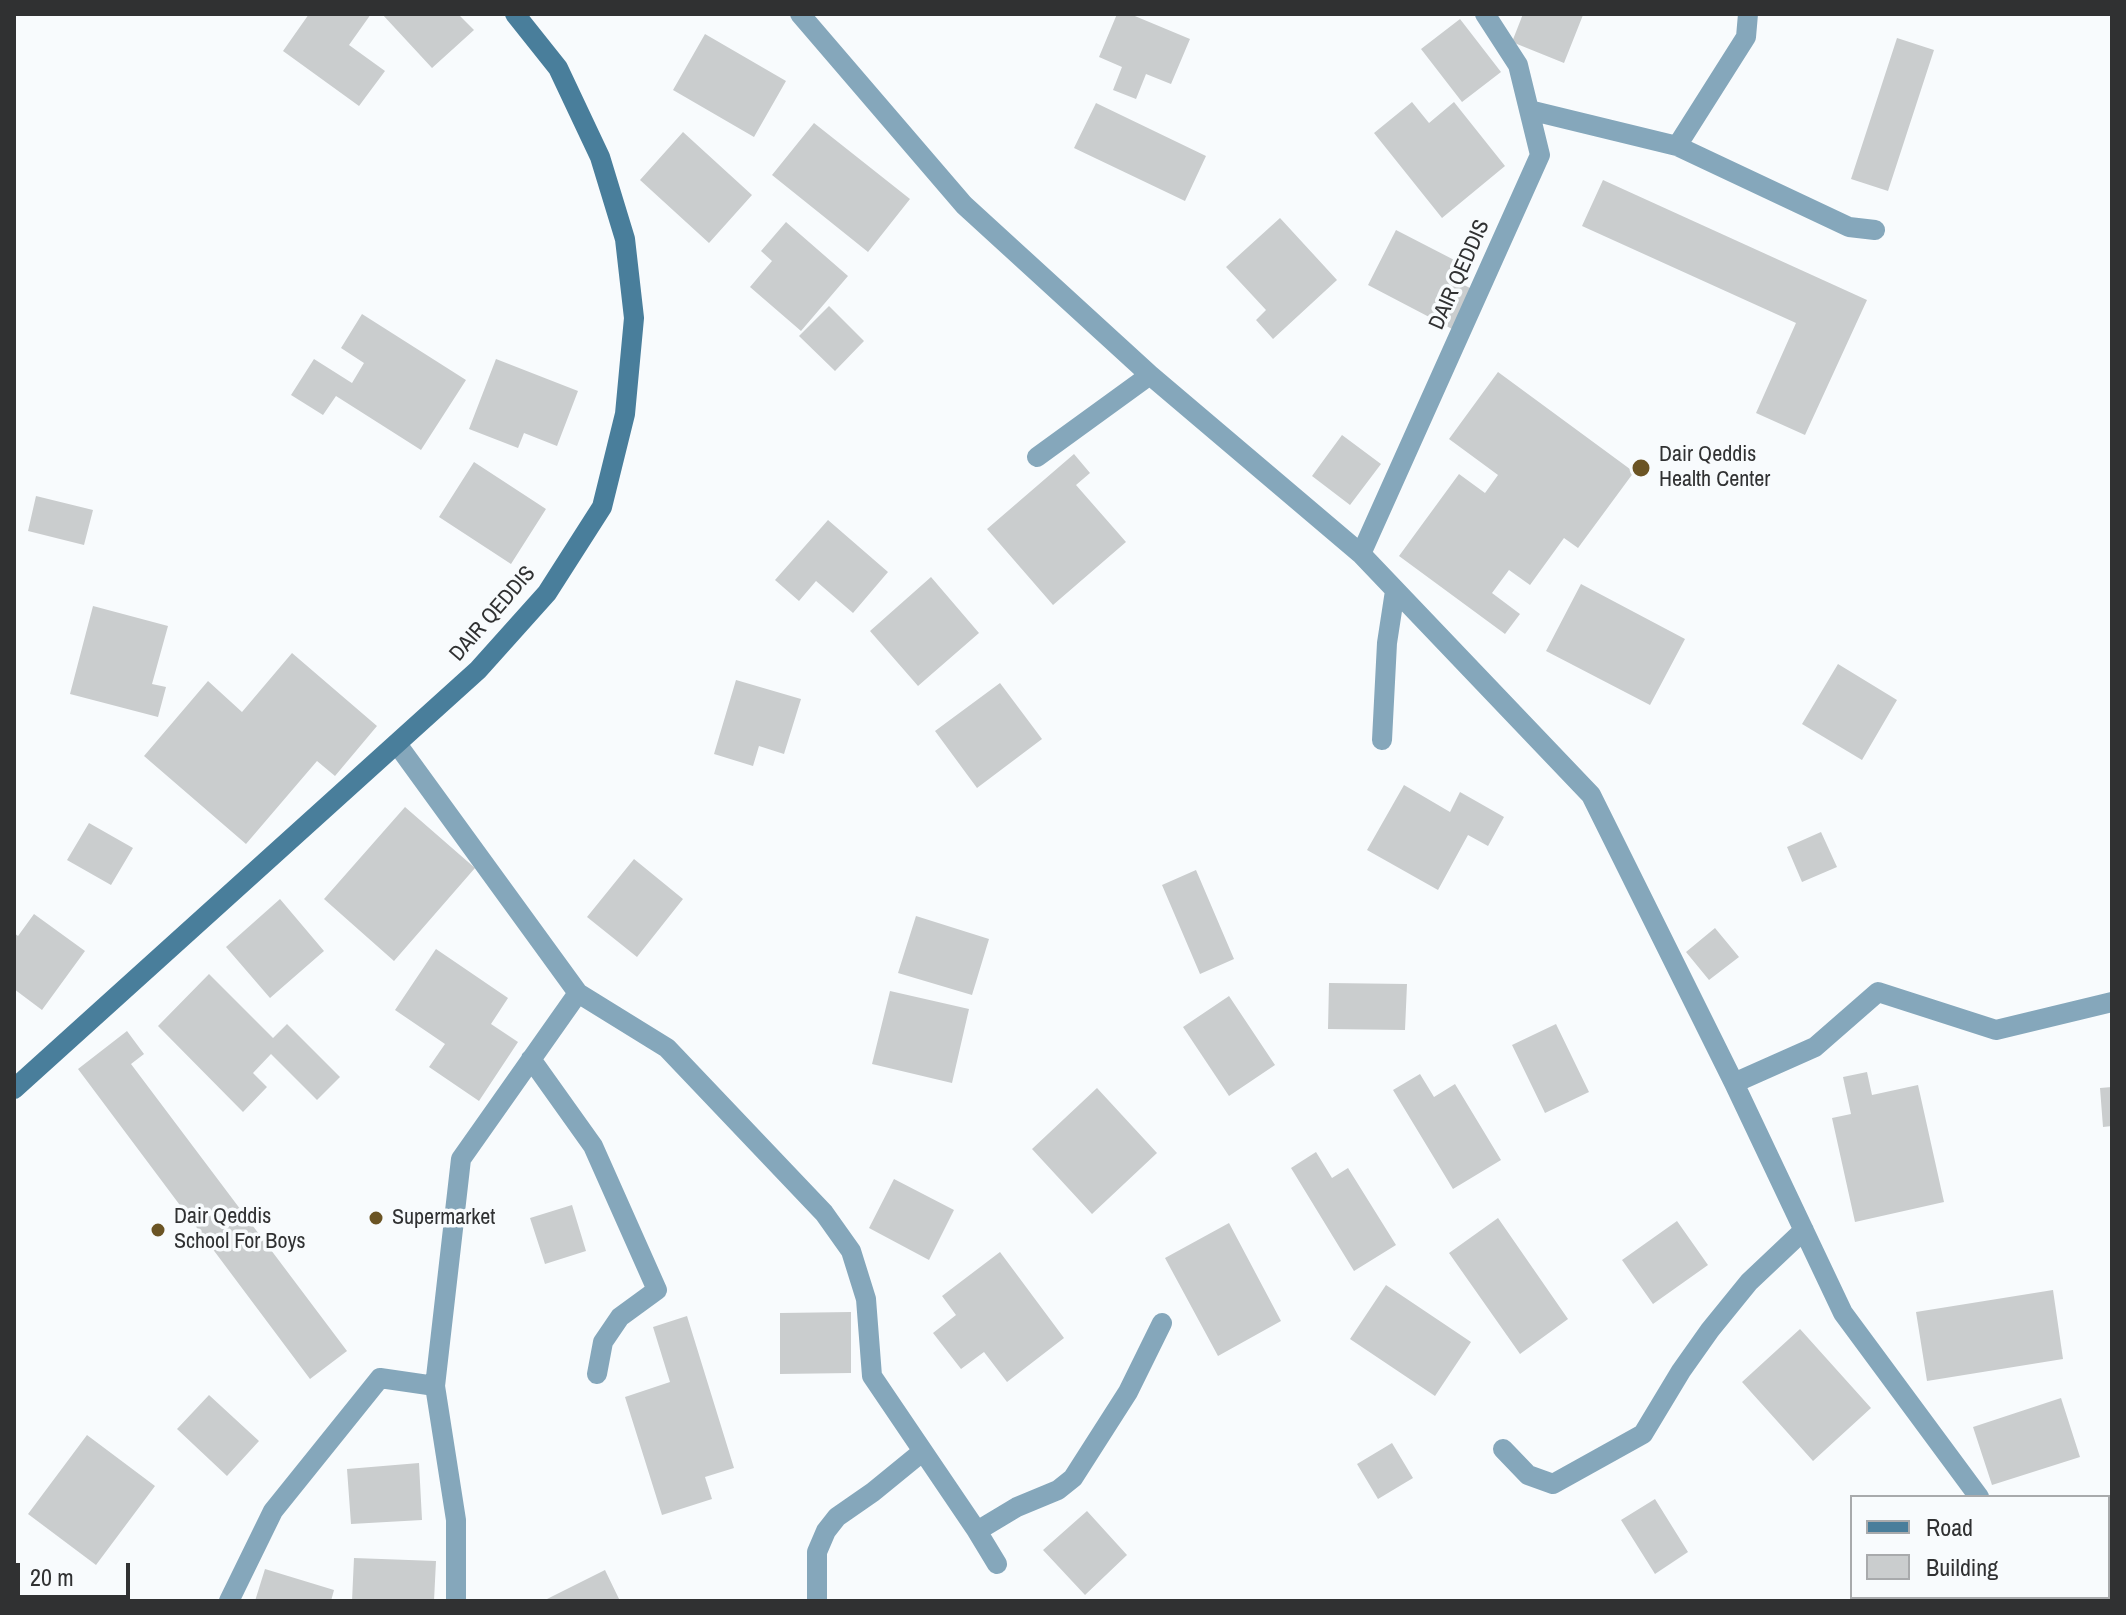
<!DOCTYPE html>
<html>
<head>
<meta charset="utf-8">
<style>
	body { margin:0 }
	#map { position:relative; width:2126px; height:1615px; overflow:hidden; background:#f8fbfd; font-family:"Archivo Narrow",sans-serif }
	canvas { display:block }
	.frame { position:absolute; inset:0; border:16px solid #303132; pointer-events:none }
	.legend { position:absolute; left:1850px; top:1495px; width:260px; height:104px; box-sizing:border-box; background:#f8fbfd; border:2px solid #a8aaac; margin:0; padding:10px 14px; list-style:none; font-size:24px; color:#303132 }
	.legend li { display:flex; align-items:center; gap:16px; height:40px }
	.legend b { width:40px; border:2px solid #a8aaac }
	.scale { position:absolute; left:16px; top:1563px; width:114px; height:36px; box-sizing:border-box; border:4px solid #303132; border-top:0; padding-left:10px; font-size:24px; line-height:28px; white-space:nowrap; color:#303132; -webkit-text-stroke:6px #f8fbfd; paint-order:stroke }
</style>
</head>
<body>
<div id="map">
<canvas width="2126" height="1615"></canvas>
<div class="frame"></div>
<ul class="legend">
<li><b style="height:10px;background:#497e9b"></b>Road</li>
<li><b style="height:22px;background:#cacdce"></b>Building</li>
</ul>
<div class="scale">20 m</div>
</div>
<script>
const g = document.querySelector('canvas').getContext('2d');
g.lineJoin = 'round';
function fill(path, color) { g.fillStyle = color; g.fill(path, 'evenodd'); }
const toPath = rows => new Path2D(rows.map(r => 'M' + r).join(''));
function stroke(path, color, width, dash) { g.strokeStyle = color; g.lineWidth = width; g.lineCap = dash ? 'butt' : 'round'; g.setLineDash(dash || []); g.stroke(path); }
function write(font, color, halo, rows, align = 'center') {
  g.font = font + ' "Archivo Narrow",sans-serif'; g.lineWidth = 7; g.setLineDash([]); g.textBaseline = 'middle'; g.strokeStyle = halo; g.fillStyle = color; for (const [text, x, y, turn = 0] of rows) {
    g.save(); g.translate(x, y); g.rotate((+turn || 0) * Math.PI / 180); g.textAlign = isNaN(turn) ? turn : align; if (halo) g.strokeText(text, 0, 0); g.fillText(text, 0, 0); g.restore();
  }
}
fill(toPath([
	[309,14,371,14,349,45,385,71,359,106,283,51],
	[382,14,458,14,474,30,432,68],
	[1117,14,1130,14,1190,39,1171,84,1146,74,1136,99,1113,90,1122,67,1099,57],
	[1523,14,1583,15,1564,63,1512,42],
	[1460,19,1501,72,1462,102,1421,49],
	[705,34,786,81,754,137,673,90],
	[1897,38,1934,50,1888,191,1851,179],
	[1412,102,1429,123,1454,102,1505,166,1442,218,1374,133],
	[1096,103,1206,156,1185,201,1074,148],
	[814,123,910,199,868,252,772,175],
	[683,132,752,195,709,243,640,180],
	[1603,180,1867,300,1805,435,1756,413,1796,323,1582,226],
	[1280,218,1337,280,1273,339,1256,320,1266,310,1226,267],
	[786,222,848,276,801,331,750,287,772,261,761,251],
	[1396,230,1462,264,1454,280,1474,290,1454,330,1368,285],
	[829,306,864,341,835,371,799,336],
	[362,314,466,380,421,450,336,396,323,415,291,395,314,359,352,383,364,363,341,348],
	[496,359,578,391,557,446,524,433,518,448,469,429],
	[1498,372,1634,472,1578,548,1564,538,1530,585,1509,570,1492,593,1520,614,1505,634,1399,556,1459,474,1485,493,1498,475,1449,439],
	[1342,435,1381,464,1350,505,1312,476],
	[1074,454,1090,473,1076,485,1126,542,1053,605,987,529],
	[474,462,546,509,511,564,439,517],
	[36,496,93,510,84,545,28,531],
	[828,520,888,572,853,613,816,581,799,601,775,580],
	[931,577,979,633,918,686,870,631],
	[1581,584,1685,639,1650,705,1546,651],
	[93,606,168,626,152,684,166,687,158,717,70,694],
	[292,653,377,726,335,776,317,761,246,844,144,756,208,681,242,712],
	[1838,664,1897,700,1862,760,1802,724],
	[736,680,801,699,784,754,759,746,753,766,714,754],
	[1000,683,1042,739,977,788,935,731],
	[1404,785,1450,812,1460,792,1504,817,1488,846,1468,835,1438,890,1367,850],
	[405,807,475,868,394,961,324,899],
	[89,823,133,848,111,885,67,860],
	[1821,832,1837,867,1802,882,1787,847],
	[634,859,683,899,637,957,587,917],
	[1196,870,1234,959,1200,974,1162,885],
	[280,899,324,951,270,998,226,947],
	[34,914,85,951,42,1010,14,989,14,933,18,936],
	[916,916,989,939,972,995,898,973],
	[1715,928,1739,957,1709,980,1686,952],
	[436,949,508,998,491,1024,518,1042,479,1101,429,1067,445,1044,395,1010],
	[209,974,273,1038,287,1024,340,1077,317,1100,271,1054,253,1073,267,1087,243,1112,158,1026],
	[1329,983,1407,984,1405,1030,1328,1029],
	[890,991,969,1009,952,1083,872,1064],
	[1229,996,1275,1065,1229,1096,1183,1027],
	[1556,1024,1589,1092,1545,1113,1512,1045],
	[127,1031,144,1054,131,1064,347,1351,310,1379,78,1069],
	[1867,1072,1872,1095,1918,1085,1944,1202,1855,1222,1832,1118,1851,1114,1843,1077],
	[1420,1074,1434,1097,1455,1084,1501,1160,1453,1189,1393,1090],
	[2112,1087,2112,1126,2103,1127,2100,1088],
	[1097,1088,1157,1153,1092,1214,1032,1149],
	[1316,1152,1332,1178,1348,1168,1396,1245,1354,1271,1291,1168],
	[894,1179,954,1210,929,1260,869,1228],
	[572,1205,586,1251,545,1264,530,1218],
	[1498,1218,1568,1319,1520,1354,1449,1253],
	[1677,1221,1708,1265,1653,1304,1622,1260],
	[1229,1223,1281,1321,1218,1356,1165,1258],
	[1000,1252,1064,1338,1007,1382,984,1352,961,1369,933,1333,956,1315,942,1296],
	[1386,1285,1471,1342,1435,1396,1350,1339],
	[2053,1290,2063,1359,1927,1381,1916,1312],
	[851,1312,851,1373,780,1374,780,1313],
	[687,1316,734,1468,705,1477,712,1499,662,1515,625,1397,670,1382,653,1327],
	[1800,1329,1871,1408,1813,1461,1742,1382],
	[209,1395,259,1441,227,1476,177,1429],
	[2061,1398,2080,1457,1992,1485,1973,1427],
	[87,1435,155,1486,96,1565,28,1514],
	[1392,1443,1413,1478,1378,1499,1357,1464],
	[419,1463,422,1520,351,1524,347,1469],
	[1655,1499,1688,1552,1655,1574,1621,1520],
	[1087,1511,1127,1555,1085,1595,1043,1550],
	[2112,1538,2112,1601,2096,1601,2094,1597,2108,1597,2108,1540],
	[354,1558,436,1561,434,1601,352,1601],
	[265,1569,334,1590,331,1601,255,1601],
	[605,1570,620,1601,548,1601,547,1599]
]), '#cacdce');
stroke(toPath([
	[800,14,964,205,1150,375,1361,554,1591,795,1734,1083,1843,1313,1979,1497],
	[1529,110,1677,146,1849,227,1875,230],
	[1677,146,1746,37,1748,14],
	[1037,457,1150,375],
	[1361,554,1540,155,1518,65,1485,14],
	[1382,740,1387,643,1395,591],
	[578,993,667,1048,824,1213,851,1251,866,1299,872,1376,977,1531,997,1564],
	[531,1059,593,1146,657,1290,620,1317,603,1342,597,1374],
	[1734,1083,1815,1047,1878,992,1996,1030,2112,1002],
	[435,1386,456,1520,456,1601],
	[1503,1449,1528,1475,1553,1484,1643,1434,1681,1371,1710,1330,1749,1282,1804,1230],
	[977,1531,1017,1507,1058,1490,1073,1478,1128,1392,1162,1323],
	[2053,1597,2056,1601],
	[229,1601,273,1511,380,1378,435,1386,461,1159,578,993,397,744],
	[817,1601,817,1552,826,1531,837,1517,873,1492,922,1452],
	[1862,1601,1866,1597]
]), '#85a7bb', 20);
stroke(toPath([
	[14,1089,478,670,547,593,602,507,625,414,634,318,625,239,600,157,558,68,515,14]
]), '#497e9b', 20);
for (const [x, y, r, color] of [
	[1641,468,10,"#6b5424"],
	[376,1218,8,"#6b5424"],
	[158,1230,8,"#6b5424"]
]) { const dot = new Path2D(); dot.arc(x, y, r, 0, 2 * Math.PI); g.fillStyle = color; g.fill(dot); stroke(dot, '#f8fbfd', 3); }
write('22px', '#303132', '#f8fbfd', [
	["DAIR QEDDIS",1460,275,-66],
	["DAIR QEDDIS",493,614,-49]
]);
write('22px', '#303132', '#f8fbfd', [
	["Dair Qeddis",1659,455],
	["Health Center",1659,480],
	["Dair Qeddis",174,1217],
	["School For Boys",174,1242],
	["Supermarket",392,1218]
], 'left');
</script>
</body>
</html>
